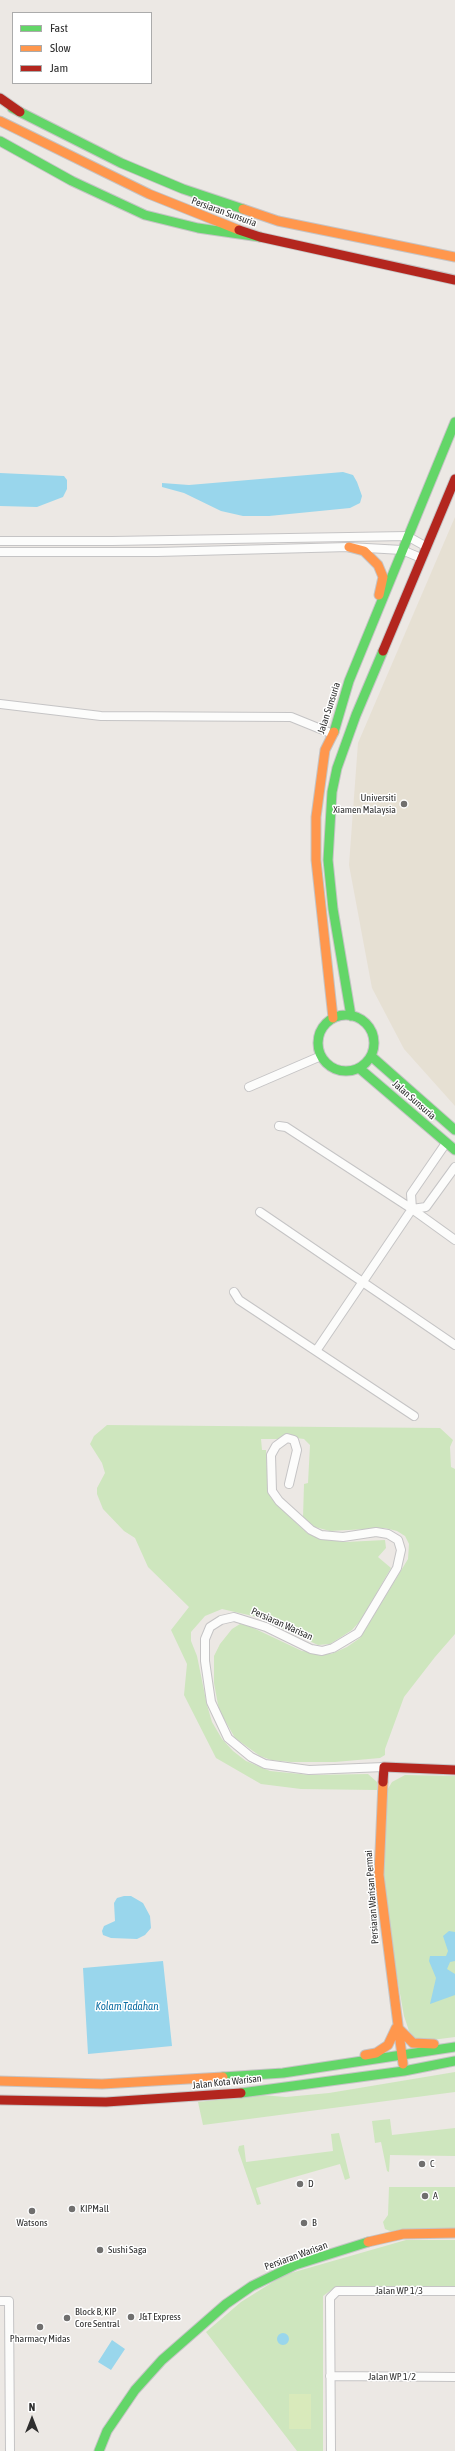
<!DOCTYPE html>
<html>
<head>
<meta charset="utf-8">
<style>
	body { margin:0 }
	#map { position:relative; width:455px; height:2451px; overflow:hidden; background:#ece8e4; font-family:"Asap Condensed",sans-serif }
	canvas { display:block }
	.legend { position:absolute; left:12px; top:12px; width:140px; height:72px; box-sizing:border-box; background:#fff; border:1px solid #ababab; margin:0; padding:5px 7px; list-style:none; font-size:12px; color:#2e2e2e }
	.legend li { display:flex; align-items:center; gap:8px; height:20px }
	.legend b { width:20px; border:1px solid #ababab }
	.north { position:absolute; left:12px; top:2399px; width:40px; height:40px; -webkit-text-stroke:3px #fff; paint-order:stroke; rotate:0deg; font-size:11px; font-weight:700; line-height:16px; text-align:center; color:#2e2e2e }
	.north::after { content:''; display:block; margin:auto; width:14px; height:18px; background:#2e2e2e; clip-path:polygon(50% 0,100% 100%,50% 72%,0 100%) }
</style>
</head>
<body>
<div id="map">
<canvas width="455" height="2451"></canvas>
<ul class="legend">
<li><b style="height:5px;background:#63d668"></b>Fast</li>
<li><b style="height:5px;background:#ff974d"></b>Slow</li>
<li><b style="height:5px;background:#b3261e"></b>Jam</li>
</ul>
<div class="north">N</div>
</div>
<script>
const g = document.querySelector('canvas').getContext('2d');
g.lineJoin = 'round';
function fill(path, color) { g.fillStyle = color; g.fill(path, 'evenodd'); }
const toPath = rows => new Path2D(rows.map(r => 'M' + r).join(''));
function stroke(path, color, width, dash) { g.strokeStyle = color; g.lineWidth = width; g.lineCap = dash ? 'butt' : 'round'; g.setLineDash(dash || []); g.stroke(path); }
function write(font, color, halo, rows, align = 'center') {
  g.font = font + ' "Asap Condensed",sans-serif'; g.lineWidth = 3; g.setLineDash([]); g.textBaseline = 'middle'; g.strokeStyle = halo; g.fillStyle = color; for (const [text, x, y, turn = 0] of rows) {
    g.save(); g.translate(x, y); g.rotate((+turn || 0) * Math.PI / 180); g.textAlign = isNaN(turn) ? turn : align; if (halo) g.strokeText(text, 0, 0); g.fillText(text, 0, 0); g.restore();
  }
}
fill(toPath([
	[455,517,455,1106,404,1049,372,988,349,865,358,743]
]), '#e6e0d3');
fill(toPath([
	[107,1425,440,1428,453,1440,450,1447,451,1467,455,1469,455,1634,435,1657,404,1697,385,1749,385,1755,380,1758,335,1762,291,1762,271,1760,260,1756,235,1738,219,1710,214,1683,214,1656,220,1644,232,1629,240,1624,247,1625,302,1651,331,1654,347,1647,360,1638,408,1559,409,1544,405,1536,397,1531,385,1528,330,1531,311,1526,303,1518,304,1484,308,1483,310,1445,304,1439,281,1436,281,1439,261,1439,262,1450,266,1450,268,1489,271,1498,294,1521,307,1533,320,1539,346,1542,385,1540,386,1548,378,1557,391,1568,361,1620,352,1630,338,1639,330,1644,318,1645,257,1617,222,1609,205,1616,191,1632,191,1641,197,1656,207,1705,212,1722,222,1739,233,1751,246,1761,270,1771,310,1775,368,1774,377,1782,377,1790,301,1789,261,1784,216,1758,184,1695,187,1664,171,1630,189,1607,148,1567,135,1538,124,1531,103,1509,97,1494,97,1488,105,1473,102,1463,90,1444,94,1436],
	[405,1775,455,1776,455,2037,424,2041,416,2039,409,2031,404,2016,383,1898,386,1792,392,1782],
	[455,2072,455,2092,203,2125,198,2102,261,2095,286,2097,329,2093],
	[390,2119,392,2135,455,2128,455,2156,390,2155,389,2172,387,2171,381,2142,375,2143,372,2121],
	[339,2133,350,2178,345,2180,340,2164,256,2188,261,2204,257,2205,238,2150,239,2146,244,2145,246,2162,333,2151,331,2134],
	[389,2187,455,2187,455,2229,390,2231,385,2229,383,2222,388,2215],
	[406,2240,455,2240,455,2287,334,2288,323,2296,323,2451,297,2451,206,2332,241,2302,284,2275]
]), '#cee6be');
fill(toPath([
	[289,2394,311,2394,311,2429,289,2429]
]), '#d9eabb');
fill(toPath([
	[343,472,353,475,357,482,362,496,360,503,350,508,269,516,243,516,221,511,184,493,162,487,162,483,189,485],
	[0,473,64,476,67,480,67,489,63,497,37,507,0,506],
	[124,1896,131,1896,143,1903,150,1916,151,1928,145,1935,137,1939,111,1938,103,1935,102,1931,104,1926,115,1921,114,1903,117,1898],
	[449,1931,455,1932,455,1961,450,1962,447,1969,455,1974,455,1995,430,2004,436,1978,429,1961,430,1956,446,1956,448,1951,443,1936],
	[163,1961,172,2046,88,2054,83,1968],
	'277 2339a6 6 0 1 1 12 0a6 6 0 1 1-12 0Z',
	[112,2340,125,2349,111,2370,98,2362]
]), '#99d6ec');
const street = toPath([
	[0,541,112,541,407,536,425,546],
	[0,552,157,552,349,547,402,550,421,558],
	[0,704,101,716,291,717,333,734],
	[249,1087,321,1056],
	[279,1126,286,1127,412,1209,455,1240],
	[412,1209,426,1207,455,1167],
	[260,1212,455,1345],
	[234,1292,239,1300,414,1416],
	[316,1351,412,1209,411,1194,446,1143],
	[289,1484,297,1450,294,1440,287,1438,276,1446,271,1455,272,1491,279,1501,311,1530,321,1535,343,1537,376,1532,388,1534,398,1540,401,1550,397,1568,358,1633,333,1648,322,1651,311,1649,266,1627,234,1617,221,1620,210,1627,205,1639,205,1661,211,1702,228,1738,251,1757,265,1764,309,1770,384,1767],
	[0,2301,9,2301,10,2451],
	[330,2376,455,2377],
	[331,2451,330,2298,337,2291,455,2291]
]);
const fast = toPath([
	[12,108,121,163,183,189,243,209],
	[0,141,72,181,145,215,198,228,260,237],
	[334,732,349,681,455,422],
	'318 1043a28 28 0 1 1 56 0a28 28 0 1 1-56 0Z',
	[351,1016,333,909,328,860,332,792,337,768,356,715,383,651],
	[371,1056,455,1130],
	[359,1068,455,1150],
	[223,2077,283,2073,455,2047],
	[241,2093,404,2071,455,2061],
	[99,2451,107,2431,135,2390,162,2360,226,2304,252,2286,295,2265,368,2242]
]);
const slow = toPath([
	[0,121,149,194,239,230],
	[243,209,278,221,455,257],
	[349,547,364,551,378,565,383,577,379,595],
	[333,1018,316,860,316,817,325,750,334,732],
	[383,1782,379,1875,403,2064],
	[397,2027,413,2043,434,2044],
	[365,2055,376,2053,388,2045,396,2028],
	[0,2081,102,2084,223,2077],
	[368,2242,403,2234,455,2233]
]);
const jam = toPath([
	[0,98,20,112],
	[239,230,260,237,455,280],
	[383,651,455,479],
	[383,1782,384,1767,455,1770],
	[0,2100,106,2102,241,2093]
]);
stroke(street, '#c5c4c5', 10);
stroke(fast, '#c5c4c5', 11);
stroke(slow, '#c5c4c5', 11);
stroke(jam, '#c5c4c5', 11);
stroke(street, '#fcfcfb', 8);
stroke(fast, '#63d668', 9);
stroke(slow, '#ff974d', 9);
stroke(jam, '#b3261e', 9);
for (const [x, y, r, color] of [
	[404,804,4,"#706f6e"],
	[422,2164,4,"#706f6e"],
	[300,2184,4,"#706f6e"],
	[425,2196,4,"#706f6e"],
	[72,2209,4,"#706f6e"],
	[32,2211,4,"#706f6e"],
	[304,2223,4,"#706f6e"],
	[100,2250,4,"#706f6e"],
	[131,2317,4,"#706f6e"],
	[67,2318,4,"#706f6e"],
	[40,2327,4,"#706f6e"]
]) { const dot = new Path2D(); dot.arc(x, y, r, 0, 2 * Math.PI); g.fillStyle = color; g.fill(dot); stroke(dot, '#fff', 1.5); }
write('10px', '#2e2e2e', '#fff', [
	["Persiaran Sunsuria",224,212,20],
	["Jalan Sunsuria",329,708,-72],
	["Jalan Sunsuria",414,1100,41],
	["Persiaran Warisan",282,1624,24],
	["Persiaran Warisan Permai",372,1897,-94],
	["Jalan Kota Warisan",227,2082,-6],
	["Persiaran Warisan",296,2256,-20],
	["Jalan WP 1/3",399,2291],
	["Jalan WP 1/2",392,2377]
]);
write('10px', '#2e2e2e', '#fff', [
	["Universiti",396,798,"right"],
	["Xiamen Malaysia",396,810,"right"],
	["C",430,2164],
	["D",308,2184],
	["A",433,2196],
	["KIPMall",80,2209],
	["Watsons",32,2223,"center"],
	["B",312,2223],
	["Sushi Saga",108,2250],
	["Block B, KIP",75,2312],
	["Core Sentral",75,2324],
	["J&T Express",139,2317],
	["Pharmacy Midas",40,2339,"center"]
], 'left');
write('italic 11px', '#0d6fa3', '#fff', [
	["Kolam Tadahan",127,2007]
]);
</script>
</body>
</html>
